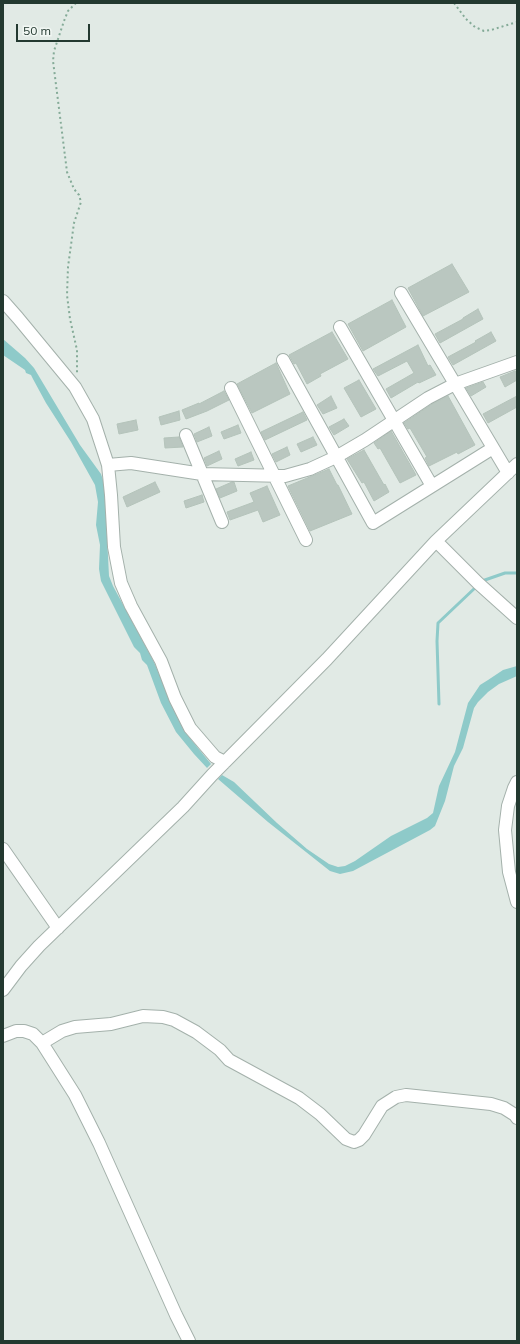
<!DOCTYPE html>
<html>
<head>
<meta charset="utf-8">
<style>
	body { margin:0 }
	#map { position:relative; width:520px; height:1344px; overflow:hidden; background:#e1eae5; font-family:Mulish,sans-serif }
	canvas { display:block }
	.frame { position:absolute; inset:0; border:4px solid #233930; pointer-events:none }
	.scale { position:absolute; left:16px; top:24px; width:74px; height:18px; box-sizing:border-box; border:2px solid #233930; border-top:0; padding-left:5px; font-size:12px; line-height:14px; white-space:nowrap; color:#233930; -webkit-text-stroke:3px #f1f7f3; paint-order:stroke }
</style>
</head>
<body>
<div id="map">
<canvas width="520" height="1344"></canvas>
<div class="frame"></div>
<div class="scale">50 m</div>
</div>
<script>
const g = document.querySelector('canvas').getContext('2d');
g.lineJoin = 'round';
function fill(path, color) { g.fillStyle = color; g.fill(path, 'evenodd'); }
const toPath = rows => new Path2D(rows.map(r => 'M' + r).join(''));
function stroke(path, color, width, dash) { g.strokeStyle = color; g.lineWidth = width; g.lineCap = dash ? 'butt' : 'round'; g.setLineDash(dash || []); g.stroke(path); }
fill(toPath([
	[3,339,25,358,34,368,80,445,101,474,104,483,105,498,109,576,113,586,154,662,175,712,185,732,211,764,207,768,194,754,176,732,161,703,147,665,142,660,140,653,134,647,101,581,99,569,100,545,96,525,98,502,95,485,71,442,46,403,33,379,31,375,26,373,25,370,3,355],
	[517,666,517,676,499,684,488,692,478,702,474,708,463,748,454,766,445,801,435,826,430,830,353,871,340,874,330,871,268,822,218,779,222,775,234,782,277,823,307,849,329,864,338,867,345,866,355,861,391,836,427,818,433,813,439,786,455,752,468,703,480,685,488,680,503,670]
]), '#8ecac9');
stroke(toPath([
	[482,581,505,573,517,573],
	[439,704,437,641,438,623,476,587]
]), '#8ecac9', 3);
const building = toPath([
	[452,264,469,292,423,316,408,288,452,264],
	[392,300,406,327,363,351,348,324,392,300],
	[478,309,483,319,440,343,435,334,463,319,463,318,478,309],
	[332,332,348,359,320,374,321,376,307,384,296,363,294,364,289,355,332,332],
	[491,332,496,341,453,365,448,357,476,342,475,341,491,332],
	[418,345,428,366,430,365,436,375,419,383,418,382,391,398,386,389,414,373,407,361,378,376,373,369,418,345],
	[276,363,290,394,252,413,237,384,276,363],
	[515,371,517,374,517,380,505,387,500,377,515,371],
	[359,380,376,409,361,417,344,388,359,380],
	[483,382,486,387,471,396,466,388,483,382],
	[224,391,229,400,207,411,186,419,182,410,199,403,199,404,224,391],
	[331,396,337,408,323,414,317,405,331,396],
	[448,396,475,445,458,454,457,452,429,466,425,458,427,457,410,428,408,429,404,423,432,404,448,396],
	[517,396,517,407,488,423,483,414,517,396],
	[179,411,180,420,161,425,159,417,179,411],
	[303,412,307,420,265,440,261,432,303,412],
	[344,419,349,426,334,435,329,427,344,419],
	[136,420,138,430,119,434,117,424,136,420],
	[238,425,241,433,224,439,221,432,238,425],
	[209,427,212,436,197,442,194,434,209,427],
	[391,431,416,475,400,483,380,448,378,449,374,443,391,431],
	[179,437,183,447,165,448,164,438,179,437],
	[313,437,317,445,301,452,297,444,313,437],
	[287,447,290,455,276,462,272,454,287,447],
	[364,450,384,485,385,484,389,492,374,501,364,482,362,483,347,459,364,450],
	[219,451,222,459,207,466,204,458,219,451],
	[251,452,254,460,238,466,235,459,251,452],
	[329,469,337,485,338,485,352,514,310,531,288,486,329,469],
	[155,482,160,492,127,507,123,497,155,482],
	[232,482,234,482,237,491,220,498,216,489,232,482],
	[267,486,280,515,263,522,258,510,230,520,227,512,254,502,250,493,267,486],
	[202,495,204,502,186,508,184,501,202,495]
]);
fill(building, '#bac7c0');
stroke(building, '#b4c3ba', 1);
const minor = toPath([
	[401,293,508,473],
	[3,301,18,318,75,387,93,419,108,465,111,495,114,547,121,583,131,606,161,661,175,698,190,728,215,757,225,762],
	[340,327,432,486],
	[283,360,373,523,493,448],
	[231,388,306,540],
	[186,435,222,522],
	[108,465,131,463,202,474,285,476,310,469,336,457,365,440,428,398,455,384,517,362],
	[436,541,478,583,517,618],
	[517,782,514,788,508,806,505,830,509,872,517,902],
	[3,849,58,928],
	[3,990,21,966,39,946,183,807,212,775,327,659,436,541,517,464],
	[3,1036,16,1031,24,1031,33,1034,42,1043,75,1095,99,1143,176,1315,189,1341],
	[42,1043,62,1031,75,1027,111,1024,143,1016,163,1017,174,1020,196,1032,220,1050,229,1060,299,1098,320,1114,346,1139,354,1142,359,1140,364,1135,382,1106,396,1097,406,1095,491,1104,504,1108,515,1115,517,1118]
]);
stroke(minor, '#a4b1ab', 14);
stroke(toPath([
	[76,3,68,11,64,21,54,51,53,61,67,172,74,189,79,195,81,202,74,223,68,267,67,295,70,319,77,350,77,374],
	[454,3,466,19,475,27,484,31,491,30,517,22]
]), '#85ab98', 2, [2, 3]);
stroke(minor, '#fff', 12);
</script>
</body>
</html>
